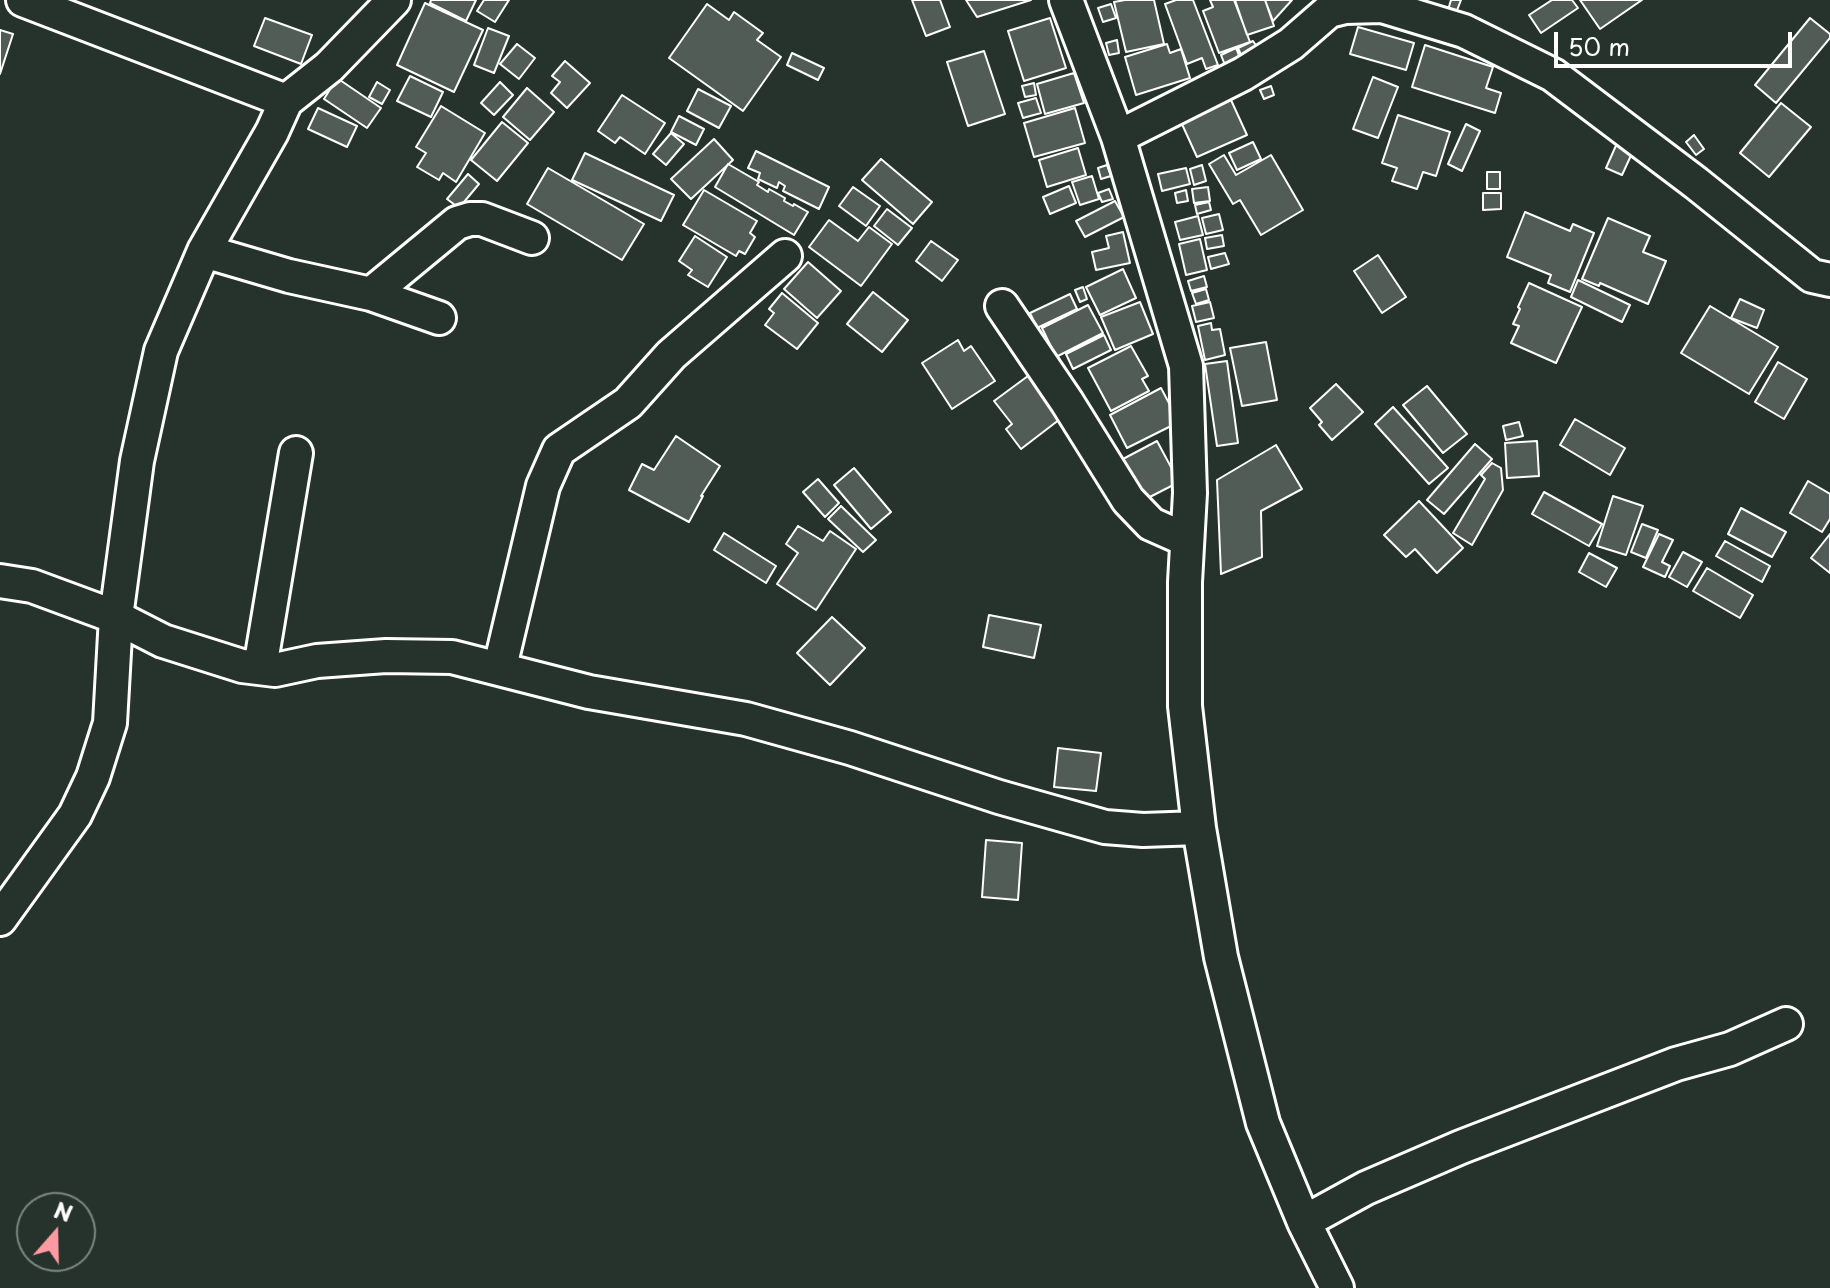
<!DOCTYPE html>
<html>
<head>
<meta charset="utf-8">
<style>
	body { margin:0 }
	#map { position:relative; width:1830px; height:1288px; overflow:hidden; background:#26332d; font-family:"Playpen Sans",sans-serif }
	canvas { display:block }
	.north { position:absolute; left:16px; top:1192px; width:80px; height:80px; box-sizing:border-box; background:#26332d; border:2px solid #7d8581; border-radius:50%; rotate:20deg; font-size:22px; font-weight:700; line-height:32px; text-align:center; color:#fff }
	.north::after { content:''; display:block; margin:auto; width:28px; height:36px; background:#ff9aa2; clip-path:polygon(50% 0,100% 100%,50% 72%,0 100%) }
	.scale { position:absolute; left:1554px; top:32px; width:238px; height:36px; box-sizing:border-box; border:4px solid #fff; border-top:0; padding-left:10px; font-size:24px; line-height:28px; white-space:nowrap; color:#fff; -webkit-text-stroke:6px #26332d; paint-order:stroke }
</style>
</head>
<body>
<div id="map">
<canvas width="1830" height="1288"></canvas>
<div class="north">N</div>
<div class="scale">50 m</div>
</div>
<script>
const g = document.querySelector('canvas').getContext('2d');
g.lineJoin = 'round';
function fill(path, color) { g.fillStyle = color; g.fill(path, 'evenodd'); }
const toPath = rows => new Path2D(rows.map(r => 'M' + r).join(''));
function stroke(path, color, width, dash) { g.strokeStyle = color; g.lineWidth = width; g.lineCap = dash ? 'butt' : 'round'; g.setLineDash(dash || []); g.stroke(path); }
const building = toPath([
	[431,0,476,0,466,21,430,3,431,0],
	[484,0,509,0,495,22,477,11,484,0],
	[912,0,940,0,950,27,926,36,912,0],
	[966,0,1031,0,977,17,966,0],
	[1125,0,1154,0,1164,44,1126,52,1114,2,1125,0],
	[1176,0,1193,0,1218,65,1206,69,1202,58,1187,64,1165,4,1176,0],
	[1210,0,1234,0,1250,42,1219,53,1203,11,1213,7,1210,0],
	[1235,0,1265,0,1274,26,1247,35,1235,0],
	[1265,0,1292,0,1273,21,1265,0],
	[1451,0,1461,0,1456,13,1448,10,1451,0],
	[1552,0,1572,0,1578,8,1541,33,1529,15,1552,0],
	[1580,0,1642,0,1600,29,1580,0],
	[425,3,483,30,454,92,397,65,425,3],
	[707,4,729,20,734,12,763,33,757,40,781,57,743,111,669,58,707,4],
	[1111,4,1116,18,1103,22,1098,8,1111,4],
	[265,18,312,35,301,64,254,46,265,18],
	[1050,18,1066,68,1024,81,1008,31,1050,18],
	[1810,18,1830,34,1830,38,1776,103,1755,85,1810,18],
	[1358,27,1414,43,1406,70,1350,54,1358,27],
	[488,28,509,36,494,73,474,65,488,28],
	[0,30,13,34,0,74,0,30],
	[1117,40,1119,53,1109,55,1106,43,1117,40],
	[1253,41,1257,47,1241,55,1238,48,1253,41],
	[517,44,535,58,519,79,500,64,517,44],
	[1167,44,1170,53,1181,49,1190,78,1136,95,1125,57,1167,44],
	[1425,45,1493,67,1486,88,1501,93,1495,113,1412,87,1425,45],
	[1236,48,1240,58,1225,65,1221,55,1236,48],
	[984,51,1005,114,968,126,947,62,984,51],
	[792,53,824,68,818,80,787,65,792,53],
	[565,61,590,83,567,108,551,93,560,82,552,76,565,61],
	[1074,73,1084,103,1045,114,1037,84,1074,73],
	[410,76,443,92,431,117,397,101,410,76],
	[1373,77,1398,87,1378,138,1353,129,1373,77],
	[337,78,381,108,367,128,324,99,337,78],
	[377,82,390,90,382,104,369,97,377,82],
	[500,82,513,95,494,115,481,103,500,82],
	[1034,83,1036,95,1025,97,1022,86,1034,83],
	[1271,86,1274,95,1264,99,1260,90,1271,86],
	[527,88,554,112,530,140,503,117,527,88],
	[698,89,731,106,719,128,687,111,698,89],
	[622,95,665,123,645,154,620,137,615,143,598,131,622,95],
	[1036,98,1041,113,1023,118,1018,103,1036,98],
	[1231,100,1247,135,1197,157,1181,122,1231,100],
	[1781,103,1811,127,1769,177,1740,153,1781,103],
	[441,106,485,133,456,182,443,173,439,180,417,167,426,153,416,147,441,106],
	[318,108,357,126,347,147,308,129,318,108],
	[1075,108,1085,143,1034,157,1024,123,1075,108],
	[1398,115,1450,132,1436,176,1423,172,1417,189,1392,181,1397,168,1382,163,1398,115],
	[679,116,704,129,696,145,671,132,679,116],
	[502,122,528,143,497,181,471,160,502,122],
	[1466,124,1480,131,1462,171,1448,164,1466,124],
	[671,133,684,144,666,165,653,154,671,133],
	[1694,135,1704,149,1696,155,1686,142,1694,135],
	[714,139,733,160,691,199,671,179,714,139],
	[1618,141,1634,149,1622,175,1606,168,1618,141],
	[1253,142,1261,159,1237,170,1229,153,1253,142],
	[1078,148,1086,175,1047,187,1039,160,1078,148],
	[756,151,829,187,819,209,783,191,785,186,779,182,777,188,758,179,760,173,748,168,756,151],
	[585,153,674,195,661,221,572,180,585,153],
	[1224,155,1236,175,1271,155,1303,210,1261,235,1240,200,1233,204,1209,164,1224,155],
	[881,159,932,202,913,224,862,180,881,159],
	[728,164,759,182,757,185,768,192,769,189,785,198,784,201,793,206,794,204,808,212,794,235,715,187,728,164],
	[1107,165,1111,176,1101,179,1098,168,1107,165],
	[1202,165,1206,181,1194,185,1190,169,1202,165],
	[548,168,644,224,622,260,527,204,548,168],
	[1186,168,1190,184,1162,191,1158,174,1186,168],
	[1487,172,1500,172,1500,189,1487,189,1487,172],
	[468,174,479,184,459,208,447,199,468,174],
	[1092,176,1099,199,1080,205,1072,182,1092,176],
	[1069,186,1076,203,1050,214,1043,197,1069,186],
	[853,187,880,206,866,226,839,206,853,187],
	[1208,187,1210,201,1194,203,1192,189,1208,187],
	[1109,189,1113,199,1102,202,1098,193,1109,189],
	[704,190,757,221,750,233,755,237,745,254,739,251,736,256,683,225,704,190],
	[1186,190,1188,201,1177,203,1175,193,1186,190],
	[1483,193,1501,193,1501,209,1483,210,1483,193],
	[1115,201,1124,217,1085,237,1076,221,1115,201],
	[1209,202,1211,210,1197,214,1195,205,1209,202],
	[887,209,912,228,898,245,874,226,887,209],
	[1525,212,1570,231,1573,224,1594,233,1570,292,1548,283,1551,275,1507,257,1525,212],
	[1219,214,1223,230,1206,234,1202,218,1219,214],
	[1198,216,1203,235,1180,240,1175,222,1198,216],
	[1608,218,1650,236,1643,252,1666,261,1648,304,1600,283,1599,286,1582,279,1608,218],
	[829,220,858,241,869,227,892,244,861,286,809,247,829,220],
	[1123,232,1130,263,1096,270,1092,252,1109,248,1106,236,1123,232],
	[1222,235,1224,246,1207,249,1205,238,1222,235],
	[695,236,727,257,708,287,688,275,692,270,679,261,695,236],
	[1200,239,1207,270,1186,275,1179,244,1200,239],
	[931,241,958,260,942,281,916,261,931,241],
	[1225,253,1229,264,1211,269,1208,257,1225,253],
	[1378,255,1406,297,1382,313,1354,271,1378,255],
	[808,262,841,291,817,318,784,289,808,262],
	[1123,269,1136,298,1100,315,1086,287,1123,269],
	[1204,276,1207,287,1191,291,1188,281,1204,276],
	[1578,280,1630,305,1622,322,1571,297,1578,280],
	[1529,283,1582,307,1556,363,1511,343,1519,326,1513,324,1520,309,1518,307,1529,283],
	[1083,287,1087,299,1080,302,1075,290,1083,287],
	[1206,289,1209,300,1196,304,1192,293,1206,289],
	[873,292,908,320,882,352,847,324,873,292],
	[782,293,818,323,797,349,765,325,774,313,769,309,782,293],
	[1070,294,1077,309,1037,328,1030,313,1070,294],
	[1740,299,1764,310,1757,328,1731,318,1740,299],
	[1140,302,1153,334,1115,350,1101,317,1140,302],
	[1210,302,1214,318,1196,322,1192,306,1210,302],
	[1088,305,1103,333,1056,357,1042,328,1088,305],
	[1710,306,1778,347,1749,394,1681,353,1710,306],
	[1211,323,1212,330,1220,329,1225,355,1205,360,1198,326,1211,323],
	[1104,335,1111,350,1073,369,1066,354,1104,335],
	[958,340,964,351,971,346,995,381,952,409,922,363,958,340],
	[1266,342,1277,400,1242,406,1230,348,1266,342],
	[1131,346,1148,376,1142,379,1149,391,1111,411,1088,368,1131,346],
	[1227,361,1238,443,1217,446,1205,364,1227,361],
	[1778,362,1807,379,1784,419,1755,402,1778,362],
	[1032,373,1064,416,1021,449,1006,429,1012,424,994,401,1032,373],
	[1336,384,1363,412,1332,440,1319,425,1322,422,1310,408,1336,384],
	[1427,386,1467,434,1443,453,1403,405,1427,386],
	[1161,388,1179,422,1127,448,1110,415,1161,388],
	[1393,407,1448,468,1429,484,1375,424,1393,407],
	[1575,419,1625,448,1610,475,1560,445,1575,419],
	[1519,422,1523,436,1506,440,1503,426,1519,422],
	[676,436,720,466,701,496,703,496,689,522,629,490,642,464,654,470,676,436],
	[1157,441,1179,482,1144,500,1123,459,1157,441],
	[1537,441,1539,476,1507,478,1505,443,1537,441],
	[1475,444,1492,459,1444,514,1427,500,1475,444],
	[1276,445,1302,489,1261,511,1262,557,1221,574,1217,480,1276,445],
	[1492,463,1501,468,1503,490,1472,545,1453,533,1485,479,1481,475,1492,463],
	[854,468,891,512,871,529,834,485,854,468],
	[818,479,839,503,825,517,803,492,818,479],
	[1808,481,1830,494,1830,519,1822,532,1790,513,1808,481],
	[1544,492,1602,524,1589,546,1532,514,1544,492],
	[1613,496,1643,506,1626,555,1597,546,1613,496],
	[1419,501,1463,548,1437,573,1415,549,1406,557,1384,535,1419,501],
	[841,506,876,540,863,552,828,519,841,506],
	[1741,508,1786,532,1772,557,1728,534,1741,508],
	[1642,524,1658,530,1646,558,1631,552,1642,524],
	[798,526,823,541,830,531,856,549,816,610,777,584,798,553,786,544,798,526],
	[724,533,776,566,766,583,714,550,724,533],
	[1659,534,1673,540,1662,562,1670,566,1665,577,1643,567,1659,534],
	[1830,534,1830,573,1811,558,1830,534],
	[1725,541,1770,566,1762,582,1716,556,1725,541],
	[1683,552,1702,562,1687,587,1669,577,1683,552],
	[1589,553,1617,568,1606,587,1579,572,1589,553],
	[1707,568,1753,595,1740,618,1693,591,1707,568],
	[989,615,1041,625,1034,658,983,647,989,615],
	[832,617,865,648,830,685,797,653,832,617],
	[1058,748,1101,753,1096,791,1054,787,1058,748],
	[986,840,1022,843,1018,900,982,897,986,840]
]);
fill(building, '#515c57');
stroke(building, '#fff', 2);
const street = toPath([
	[23,0,286,101,329,67,394,0],
	[1066,0,1118,137,1186,366,1190,493,1185,582,1185,706,1199,828,1221,957,1263,1123,1304,1222,1337,1288],
	[1118,137,1243,74,1291,44,1329,11,1345,7,1382,6,1464,31,1553,75,1696,183,1812,276,1830,280],
	[204,251,289,276,371,294,457,223,470,219,482,219,532,238],
	[371,294,439,318],
	[1002,306,1067,402,1128,500,1151,524,1187,540],
	[0,581,32,586,116,617,163,641,242,666,275,670,317,661,386,656,452,657,589,692,746,719,850,748,999,797,1105,827,1143,830,1199,828],
	[500,667,543,486,559,450,628,403,671,355,785,256],
	[260,668,296,453],
	[0,919,75,815,93,777,110,723,116,617,137,461,161,351,204,251,272,132,286,101],
	[1304,1222,1366,1188,1461,1147,1676,1064,1730,1049,1786,1024]
]);
stroke(street, '#fff', 38);
stroke(street, '#26332d', 32);
</script>
</body>
</html>
